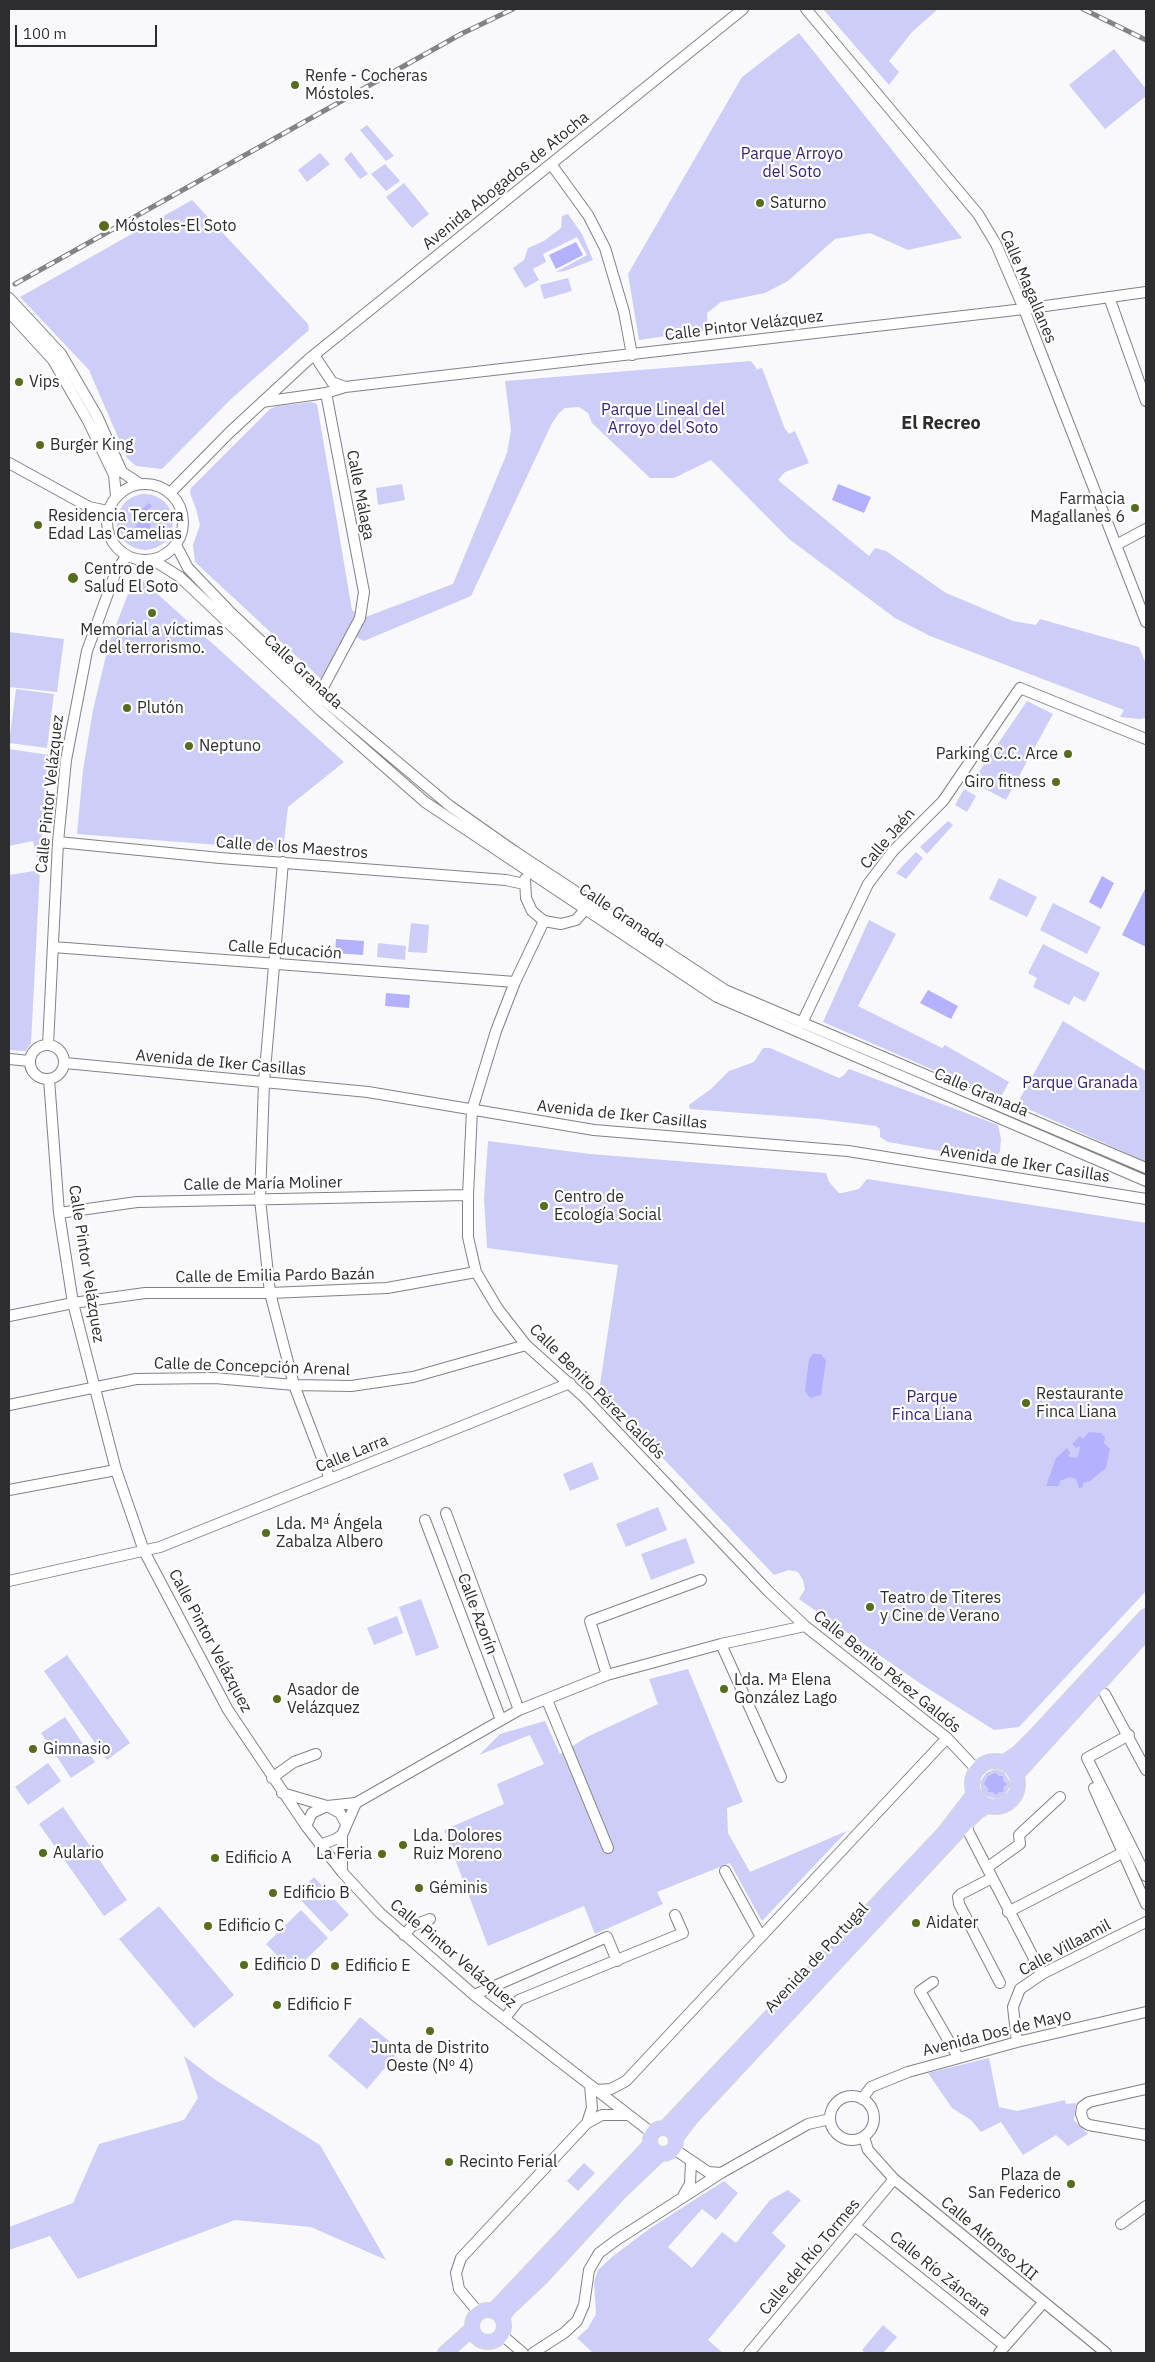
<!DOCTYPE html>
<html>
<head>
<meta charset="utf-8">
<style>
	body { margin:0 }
	#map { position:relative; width:1155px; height:2362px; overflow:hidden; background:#f8f8fd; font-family:"IBM Plex Sans",sans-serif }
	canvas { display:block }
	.frame { position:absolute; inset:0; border:10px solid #2d2d2f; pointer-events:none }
	.scale { position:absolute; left:15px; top:25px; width:142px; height:22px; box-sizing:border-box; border:2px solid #2d2d2f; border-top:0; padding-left:6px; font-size:15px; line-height:18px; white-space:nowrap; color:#2d2d2f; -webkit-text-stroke:4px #fff; paint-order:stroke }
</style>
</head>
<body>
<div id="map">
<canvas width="1155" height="2362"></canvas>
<div class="frame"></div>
<div class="scale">100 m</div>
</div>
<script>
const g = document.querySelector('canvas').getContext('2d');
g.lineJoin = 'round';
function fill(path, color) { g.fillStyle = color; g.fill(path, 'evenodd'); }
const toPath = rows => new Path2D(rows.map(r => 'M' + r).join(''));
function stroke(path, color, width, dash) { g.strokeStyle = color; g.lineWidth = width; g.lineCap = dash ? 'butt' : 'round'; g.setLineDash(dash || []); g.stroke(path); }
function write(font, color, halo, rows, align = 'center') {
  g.font = font + ' "IBM Plex Sans",sans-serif'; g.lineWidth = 4.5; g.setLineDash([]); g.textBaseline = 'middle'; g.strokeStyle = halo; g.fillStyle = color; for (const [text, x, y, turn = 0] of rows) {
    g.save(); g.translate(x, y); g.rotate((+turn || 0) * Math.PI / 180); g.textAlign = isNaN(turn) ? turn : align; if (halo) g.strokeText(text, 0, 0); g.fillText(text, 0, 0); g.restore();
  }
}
fill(toPath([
	[823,9,938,9,912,32,889,61,899,72,889,85],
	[799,33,962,238,908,250,870,233,835,239,788,281,765,293,721,302,707,313,708,330,639,340,628,274,742,77],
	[1114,49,1146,89,1146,96,1105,129,1069,85],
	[367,125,394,156,386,161,360,130],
	[351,152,368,174,360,179,344,159],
	[320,153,330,164,307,182,298,170],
	[385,164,400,181,386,191,371,174],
	[404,183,429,214,412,228,386,197],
	[192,200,308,324,309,330,231,399,162,469,136,466,127,458,89,370,20,297],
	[568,214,582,234,593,260,565,271,556,272,587,255,577,237,543,254,546,262,533,269,539,280,525,288,513,268,524,260,528,248,544,241,561,228,562,216],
	[568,278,572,291,544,299,540,285],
	[751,361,757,369,749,372,762,368,785,429,789,434,795,431,809,463,785,472,778,480,869,556,875,548,886,551,946,593,1013,621,1036,625,1040,619,1139,647,1146,664,1146,718,1139,719,1120,717,1124,710,930,636,895,618,789,539,711,460,674,478,650,478,592,423,588,413,579,407,565,408,559,413,552,423,471,596,364,641,354,636,321,679,195,562,193,545,200,525,196,509,190,493,191,488,270,409,278,406,311,402,317,404,352,610,363,618,453,584,507,453,511,430,505,381],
	[402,484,405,500,378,505,376,488],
	'117 522a28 28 0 1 1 56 0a28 28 0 1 1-56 0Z',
	[142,580,344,762,288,807,283,850,77,834,83,770,93,710,109,643,132,584],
	[9,632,64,639,57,692,9,687],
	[16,689,54,694,47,748,9,743],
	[1027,701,1053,714,1006,800,972,782],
	[9,749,49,755,39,867,33,841,9,846],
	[964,789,976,796,967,812,955,805],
	[948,821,953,825,927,854,920,847],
	[916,852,923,858,906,879,896,873],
	[40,870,31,1043,26,1051,9,1050,9,875],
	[999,878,1037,897,1027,917,989,899],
	[1053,903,1101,927,1087,954,1040,930],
	[869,920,896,934,858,1006,942,1048,945,1045,1009,1082,1000,1099,823,1022],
	[411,923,429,925,427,953,408,952],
	[378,943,406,946,405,960,377,957],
	[1043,944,1100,973,1085,1002,1074,996,1069,1005,1033,987,1037,978,1028,973],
	[1063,1021,1146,1071,1146,1162,1017,1104],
	[763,1048,770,1048,839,1078,843,1076,849,1069,998,1125,1001,1139,1000,1152,991,1160,888,1142,880,1137,880,1129,876,1126,819,1119,690,1109,689,1105,711,1089,729,1071,754,1062],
	[488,1141,590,1154,826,1173,829,1182,839,1193,842,1193,859,1189,867,1179,1146,1223,1146,1591,1019,1727,994,1730,921,1684,799,1599,805,1589,803,1580,798,1572,789,1570,774,1575,599,1391,618,1265,487,1248,484,1198],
	[592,1462,599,1479,570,1491,563,1474],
	[658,1507,667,1530,626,1547,616,1524],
	[686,1538,695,1563,651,1580,641,1554],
	[421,1599,439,1648,416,1656,399,1607],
	[397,1616,403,1633,374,1645,367,1628],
	[67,1655,130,1743,107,1760,44,1671],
	[688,1669,743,1802,727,1808,728,1833,750,1872,847,1831,762,1921,730,1863,657,1892,663,1904,595,1934,584,1906,488,1946,444,1830,504,1804,497,1784,544,1764,530,1735,479,1755,500,1734,545,1721,560,1754,587,1737,658,1704,649,1679],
	[65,1717,95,1762,71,1778,41,1733],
	[48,1763,61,1781,28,1805,15,1787],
	[995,1769,1004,1772,1011,1784,1005,1796,996,1799,986,1796,982,1792,980,1782,986,1773],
	[63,1807,127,1900,104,1916,39,1824],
	[314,1877,349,1915,331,1932,296,1895],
	[159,1906,234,1995,194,2028,119,1939],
	[301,1910,328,1938,293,1972,266,1944],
	[360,2017,400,2050,367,2089,328,2056],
	[184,2056,214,2079,320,2145,386,2260,311,2227,235,2220,78,2279,50,2236,9,2250,9,2227,73,2203,99,2144,184,2120,198,2098],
	[989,2058,999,2107,1017,2111,1065,2100,1066,2104,1076,2103,1074,2120,1088,2134,1068,2146,1056,2135,1023,2155,1001,2122,981,2132,971,2120,952,2108,928,2073],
	[584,2163,595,2173,578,2191,567,2181],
	[724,2181,738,2193,716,2220,702,2209,668,2247,692,2268,722,2232,736,2243,770,2200,788,2190,801,2200,772,2233,786,2246,708,2340,723,2353,593,2353,577,2338,588,2328,596,2314,594,2282,598,2270,612,2257,649,2229],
	[883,2325,897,2337,883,2353,865,2353,862,2350]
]), '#cecdf8');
fill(toPath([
	[576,242,583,255,556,269,549,255],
	[838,484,871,497,864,513,832,500],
	[149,503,152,506,147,511,146,516,151,522,150,529,142,530,135,536,129,537,125,534,128,528,134,529,142,517,142,509],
	[1102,876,1114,883,1101,909,1089,902],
	[1146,887,1146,947,1122,935],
	[336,939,364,941,363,955,335,953],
	[928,990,958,1006,951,1019,920,1003],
	[386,993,410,995,409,1008,385,1006],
	[813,1354,821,1354,826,1361,821,1395,810,1398,805,1391,809,1359],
	[1089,1432,1101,1433,1105,1437,1104,1443,1110,1449,1106,1468,1090,1481,1083,1483,1083,1487,1079,1488,1076,1479,1069,1477,1060,1481,1059,1486,1046,1486,1056,1458,1067,1448,1070,1453,1068,1456,1075,1458,1078,1456,1080,1448,1079,1446,1076,1448,1072,1444,1080,1436,1083,1439],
	[995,1773,999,1776,1003,1776,1003,1781,1007,1784,1003,1787,1004,1792,999,1792,996,1795,993,1792,988,1792,988,1788,984,1784,988,1776]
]), '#b4b1fe');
const minor = toPath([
	[806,9,978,214,996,244,1024,309,1146,622],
	[551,164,588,215,605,248,624,312,632,355],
	[1109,297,1146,401],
	[9,298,61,354,97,416,122,472,140,484],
	[9,312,53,360,88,421,114,475,116,496],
	[314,355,332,382,345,387],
	[262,402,326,393,345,387,1024,309,1146,292],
	[9,463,89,507,108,511],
	'107 522a38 38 0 1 1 76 0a38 38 0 1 1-76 0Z',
	[170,493,230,432,309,359,743,9],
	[176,545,188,568,231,613,325,701,450,806,514,851,725,990,1146,1168],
	[1116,545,1146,529],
	[153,560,180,577,320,710,425,802,717,997,1146,1181],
	[319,695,360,618,364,592,326,393],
	[58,842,220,858,506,880,524,884],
	[283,862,264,1082,260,1199,270,1293,294,1385,330,1479],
	[525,879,526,898,532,911,544,921,561,924,576,920,588,906],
	[544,921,515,982,496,1031,472,1110,468,1195,468,1237,476,1272,498,1309,526,1345,584,1397,769,1592,805,1626,947,1738,977,1770],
	[53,947,515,982],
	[802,1023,868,884,893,851,943,801,1020,688,1146,739],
	'30 1062a17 17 0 1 1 34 0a17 17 0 1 1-34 0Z',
	[48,1045,58,842,66,760,87,651,115,574,126,556],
	[9,1059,30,1061],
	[65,1063,368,1092,594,1130,848,1151,1146,1199],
	[49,1079,59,1213,73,1303,116,1470,144,1551,228,1710,306,1826,342,1872,380,1913,474,1995,652,2133],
	[59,1213,137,1202,468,1195],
	[9,1316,73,1303,145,1293,270,1293,387,1288,476,1272],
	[9,1405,136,1379,215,1378,294,1385,351,1386,413,1377,526,1345],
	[9,1490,116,1470],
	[446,1513,519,1710],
	[425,1520,501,1720],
	[9,1581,160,1547,570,1383],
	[721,1644,781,1777],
	[607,1675,590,1621,701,1580],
	[1105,1694,1146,1770],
	[547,1700,608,1848],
	[1129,1735,1087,1758,1146,1876],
	[272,1778,294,1762,316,1754],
	[1094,1788,1146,1904],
	[282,1793,327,1806,356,1803,519,1710,607,1675,721,1644,805,1626],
	[967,1822,968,1831,1042,1974],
	[306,1826,312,1813,327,1806,340,1813,346,1824],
	[320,1845,336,1839,342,1835],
	[988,1867,1020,1844,1019,1835,1060,1797],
	[725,1871,760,1935],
	[342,1872,342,1835,356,1803],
	[992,1878,961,1894,958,1897,959,1904,1000,1983],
	[1008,1912,1122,1853],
	[404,1935,412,1926,430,1919],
	[933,1982,920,1991,958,2057],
	[474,1995,607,1937,617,1961],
	[505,2018,519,2000,683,1933,675,1915],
	[1017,2042,1013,2007,1020,1989,1042,1974,1146,1922],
	[1146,2089,1089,2102,1082,2107,1081,2114,1084,2122,1089,2125,1146,2135],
	[596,2090,611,2089,626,2081,947,1738],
	'830 2118a22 22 0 1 1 44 0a22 22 0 1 1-44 0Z',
	[862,2099,871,2087,908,2072,1017,2042,1146,2012],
	[587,2123,592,2108,590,2085],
	[864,2137,868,2150,894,2179,1106,2353],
	[674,2149,708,2172,721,2173,808,2124,830,2119],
	[684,2194,690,2184,691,2162],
	[1121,2224,1146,2206],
	[855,2226,1005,2346],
	[479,2313,459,2289,456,2273,461,2258,587,2123,602,2115,627,2115],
	[502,2335,523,2353],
	[533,2353,564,2333,577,2321,584,2305,589,2270,599,2253,618,2239,721,2173],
	[749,2353,894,2179],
	[999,2353,1043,2303]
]);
const major = toPath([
	'972 1784a23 23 0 1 1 46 0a23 23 0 1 1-46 0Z',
	[1003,1763,1019,1752,1035,1736,1146,1616],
	[1016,1775,1146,1632],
	'650 2141a13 13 0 1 1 26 0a13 13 0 1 1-26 0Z',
	[665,2128,944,1833,974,1794],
	[676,2138,691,2118,967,1822,977,1812,987,1806],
	'472 2326a16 16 0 1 1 32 0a16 16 0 1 1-32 0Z',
	[493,2311,650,2145],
	[502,2318,508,2309,540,2279,619,2193,660,2154],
	[445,2353,472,2329]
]);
stroke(minor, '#828286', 12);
stroke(major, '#d5d5d5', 16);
stroke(minor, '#fff', 10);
stroke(major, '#d0cefa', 14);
const rail = toPath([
	[1083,9,1146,40],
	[15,284,461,34,513,9]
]);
stroke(rail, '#838387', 5);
stroke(rail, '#fff', 3, [9]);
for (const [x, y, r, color] of [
	[295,85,5,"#576c1c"],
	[760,203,5,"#576c1c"],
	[104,226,6,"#576c1c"],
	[19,382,5,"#576c1c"],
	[40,445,5,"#576c1c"],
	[1135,508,5,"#576c1c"],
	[38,525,5,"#576c1c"],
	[73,578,6,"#576c1c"],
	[152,613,5,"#576c1c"],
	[127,708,5,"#576c1c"],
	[189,746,5,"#576c1c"],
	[1068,754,5,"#576c1c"],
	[1056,782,5,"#576c1c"],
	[544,1206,5,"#576c1c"],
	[1026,1403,5,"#576c1c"],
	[266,1533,5,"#576c1c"],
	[870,1607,5,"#576c1c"],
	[724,1689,5,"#576c1c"],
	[277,1699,5,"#576c1c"],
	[33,1749,5,"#576c1c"],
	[403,1845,5,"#576c1c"],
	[43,1853,5,"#576c1c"],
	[382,1854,5,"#576c1c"],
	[215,1858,5,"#576c1c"],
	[419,1888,5,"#576c1c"],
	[273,1893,5,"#576c1c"],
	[916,1923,5,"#576c1c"],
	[208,1926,5,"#576c1c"],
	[244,1965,5,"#576c1c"],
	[335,1966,5,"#576c1c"],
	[277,2005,5,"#576c1c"],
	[430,2031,5,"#576c1c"],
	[449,2162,5,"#576c1c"],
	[1071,2184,5,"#576c1c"]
]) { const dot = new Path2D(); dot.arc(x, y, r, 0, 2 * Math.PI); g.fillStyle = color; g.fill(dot); stroke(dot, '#fff', 2); }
write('16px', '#2d2d2f', '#fff', [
	["Renfe - Cocheras",305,76],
	["Móstoles.",305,94],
	["Saturno",770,203],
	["Móstoles-El Soto",115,226],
	["Vips",29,382],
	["Burger King",50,445],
	["Farmacia",1125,499,"right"],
	["Magallanes 6",1125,517,"right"],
	["Residencia Tercera",48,516],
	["Edad Las Camelias",48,534],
	["Centro de",84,569],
	["Salud El Soto",84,587],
	["Memorial a víctimas",152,630,"center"],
	["del terrorismo.",152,648,"center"],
	["Plutón",137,708],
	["Neptuno",199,746],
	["Parking C.C. Arce",1058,754,"right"],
	["Giro fitness",1046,782,"right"],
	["Centro de",554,1197],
	["Ecología Social",554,1215],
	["Restaurante",1036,1394],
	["Finca Liana",1036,1412],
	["Lda. Mª Ángela",276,1524],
	["Zabalza Albero",276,1542],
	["Teatro de Titeres",880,1598],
	["y Cine de Verano",880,1616],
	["Lda. Mª Elena",734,1680],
	["González Lago",734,1698],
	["Asador de",287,1690],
	["Velázquez",287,1708],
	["Gimnasio",43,1749],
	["Lda. Dolores",413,1836],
	["Ruiz Moreno",413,1854],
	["Aulario",53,1853],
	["La Feria",372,1854,"right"],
	["Edificio A",225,1858],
	["Géminis",429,1888],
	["Edificio B",283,1893],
	["Aidater",926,1923],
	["Edificio C",218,1926],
	["Edificio D",254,1965],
	["Edificio E",345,1966],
	["Edificio F",287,2005],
	["Junta de Distrito",430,2048,"center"],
	["Oeste (Nº 4)",430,2066,"center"],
	["Recinto Ferial",459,2162],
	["Plaza de",1061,2175,"right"],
	["San Federico",1061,2193,"right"]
], 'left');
write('16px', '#36237a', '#fff', [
	["Parque Arroyo",792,154],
	["del Soto",792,172],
	["Parque Lineal del",663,410],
	["Arroyo del Soto",663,428],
	["Parque Granada",1080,1083],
	["Parque",932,1397],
	["Finca Liana",932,1415]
]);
write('16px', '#2d2d2f', '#fff', [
	["Avenida Abogados de Atocha",506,181,-39],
	["Calle Magallanes",1028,287,67],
	["Calle Pintor Velázquez",744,326,-7],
	["Calle Málaga",360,495,79],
	["Calle Granada",303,672,43],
	["Calle Pintor Velázquez",50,794,-84],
	["Calle Jaén",888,839,-49],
	["Calle de los Maestros",292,848,4],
	["Calle Granada",622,916,34],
	["Calle Educación",285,950,4],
	["Avenida de Iker Casillas",221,1063,5],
	["Calle Granada",981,1093,23],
	["Avenida de Iker Casillas",622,1115,6],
	["Avenida de Iker Casillas",1025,1164,9],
	["Calle de María Moliner",263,1184,-1],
	["Calle Pintor Velázquez",86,1264,81],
	["Calle de Emilia Pardo Bazán",275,1276,-1],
	["Calle de Concepción Arenal",252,1367,2],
	["Calle Benito Pérez Galdós",597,1392,45],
	["Calle Larra",352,1454,-22],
	["Calle Azorín",477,1614,69],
	["Calle Pintor Velázquez",210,1641,62],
	["Calle Benito Pérez Galdós",887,1672,39],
	["Calle Villaamil",1065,1948,-28],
	["Calle Pintor Velázquez",453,1954,40],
	["Avenida de Portugal",817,1958,-47],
	["Avenida Dos de Mayo",997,2033,-14],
	["Calle Alfonso XII",989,2239,40],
	["Calle del Río Tormes",810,2257,-50],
	["Calle Río Záncara",940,2274,39]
]);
write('bold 18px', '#2d2d2f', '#fff', [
	["El Recreo",941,424]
]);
</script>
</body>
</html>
